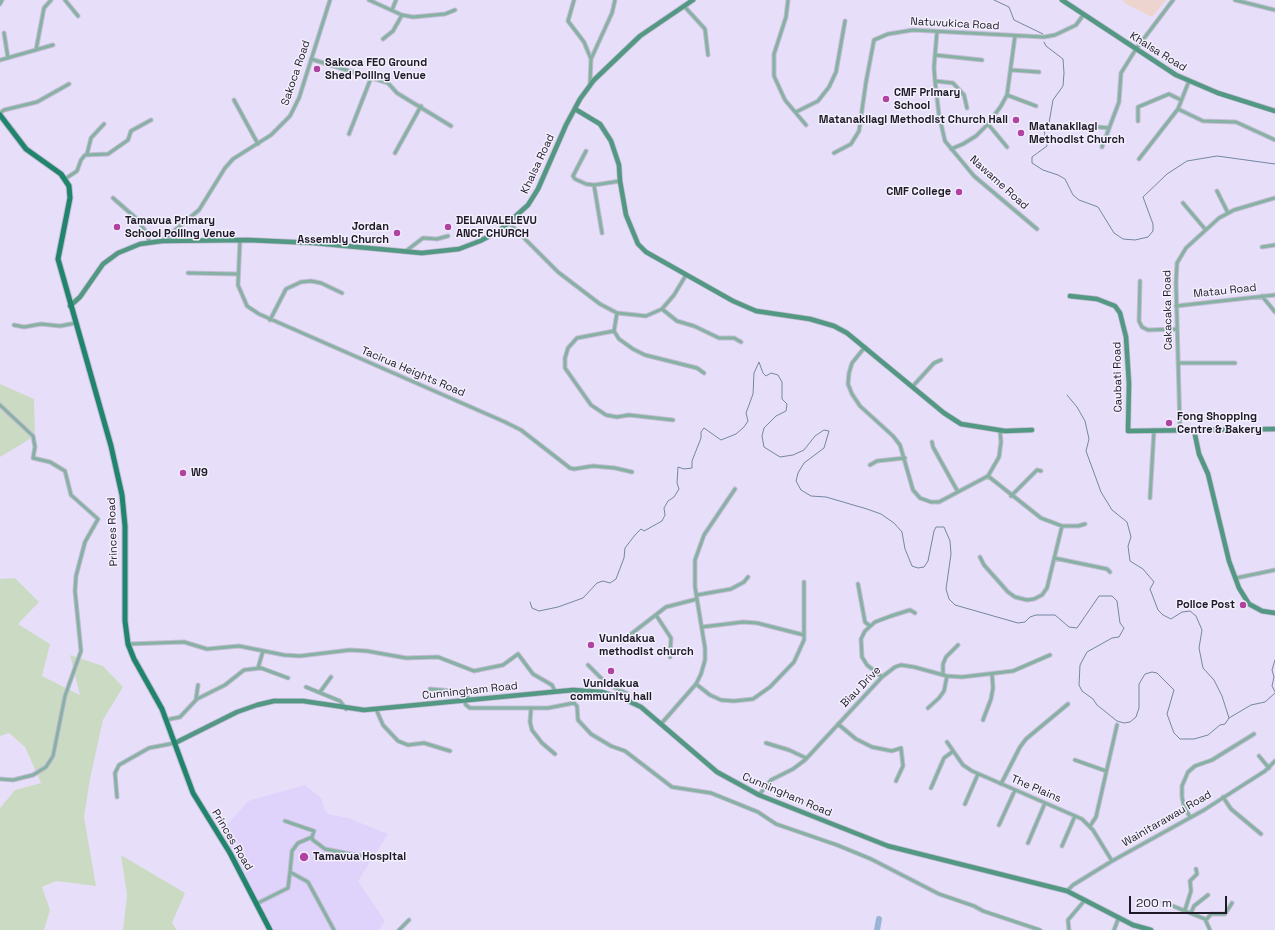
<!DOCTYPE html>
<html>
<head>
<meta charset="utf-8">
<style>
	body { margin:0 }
	#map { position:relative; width:1275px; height:930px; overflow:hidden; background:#e7dffa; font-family:"Space Grotesk",sans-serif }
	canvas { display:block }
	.scale { position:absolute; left:1129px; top:896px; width:98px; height:18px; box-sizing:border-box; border:2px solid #1e1a26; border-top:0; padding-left:5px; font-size:12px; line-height:14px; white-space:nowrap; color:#1e1a26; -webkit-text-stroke:3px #f3effd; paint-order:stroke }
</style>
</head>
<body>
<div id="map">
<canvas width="1275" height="930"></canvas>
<div class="scale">200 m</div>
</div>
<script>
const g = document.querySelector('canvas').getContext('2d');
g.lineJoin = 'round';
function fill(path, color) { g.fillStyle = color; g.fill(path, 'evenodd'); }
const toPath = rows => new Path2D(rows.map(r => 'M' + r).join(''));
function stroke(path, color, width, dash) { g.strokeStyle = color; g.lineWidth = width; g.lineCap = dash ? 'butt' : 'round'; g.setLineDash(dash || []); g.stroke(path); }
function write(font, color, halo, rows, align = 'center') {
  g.font = font + ' "Space Grotesk",sans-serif'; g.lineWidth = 3; g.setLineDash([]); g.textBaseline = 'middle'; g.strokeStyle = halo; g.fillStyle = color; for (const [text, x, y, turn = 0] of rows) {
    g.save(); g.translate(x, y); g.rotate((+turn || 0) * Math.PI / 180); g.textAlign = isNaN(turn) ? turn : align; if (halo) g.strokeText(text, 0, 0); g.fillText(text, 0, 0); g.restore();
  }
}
fill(toPath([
	[305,785,322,799,324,809,328,814,348,818,388,834,358,881,385,921,379,930,274,930,222,831,248,801]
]), '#dfd2fb');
fill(toPath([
	[1123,0,1166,0,1152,17,1124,3]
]), '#eed4cf');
fill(toPath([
	[0,384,34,399,35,436,0,457],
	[15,578,39,602,18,624,50,644,42,676,80,695,70,655,103,666,123,687,103,720,90,779,84,817,96,886,56,881,42,887,50,910,44,930,0,930,0,808,15,790,41,783,25,747,9,733,0,736,0,579],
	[121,855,185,893,172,923,177,930,123,930,127,895]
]), '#cbdbc3');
stroke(toPath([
	[994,0,1009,7,1014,20,1043,34],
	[1044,42,1046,46,1063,59,1064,73,1063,86,1053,100,1049,123,1044,130,1047,146,1032,157,1032,163,1043,170,1058,175,1065,179,1073,195,1079,200,1098,207,1114,233,1123,239,1135,240,1148,237,1153,231,1153,224,1143,197,1167,174,1187,161,1217,156,1275,164],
	[1067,395,1077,407,1085,421,1089,439,1086,451,1101,492,1112,510,1127,522,1131,537,1128,546,1130,561,1143,569,1154,582,1150,589,1158,610,1163,615,1171,619,1182,612,1190,611,1196,616,1202,630,1199,648,1203,668,1214,680,1222,696,1229,718],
	[530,602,532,608,539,611,558,607,583,598,597,583,603,581,610,583,616,579,624,558,625,548,635,535,641,529,644,531,662,521,665,515,664,508,668,501,674,497,679,489,677,483,678,467,684,469,692,468,692,461,701,438,701,432,704,428,721,440,736,434,744,427,748,421,746,413,753,394,754,373,759,362,763,373,766,376,771,373,778,375,782,382,782,399,787,404,786,411,776,416,764,428,762,436,764,447,780,457,793,455,804,450,815,436,824,430,829,431,824,448,804,463,798,473,796,481,801,490,811,496,826,497,867,509,881,514,894,523,902,532,905,549,912,566,918,568,924,567,928,561,934,531,936,527,944,527,950,541,951,554,946,589,949,599,955,605,1018,623,1025,622,1030,617,1036,615,1055,615,1069,627,1077,628,1099,596,1112,596,1117,601,1120,623,1124,628,1119,637,1112,638,1087,652,1080,665,1079,685,1082,691,1093,699,1097,705,1117,721,1124,723,1130,722,1136,717,1139,708,1139,684,1145,674,1152,672,1157,673,1174,690,1167,714,1174,733,1180,739,1194,739,1208,735,1220,725,1225,724,1229,718,1251,705,1265,702,1275,693],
	[1275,692,1272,686,1274,677,1272,670,1275,660]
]), '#7486a0', 1);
stroke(toPath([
	[877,930,879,919]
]), '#99b4d4', 6);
const street = toPath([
	[65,0,78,16],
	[369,0,402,15,413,17,445,14,455,10],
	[574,0,568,21,584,42,591,59,590,84],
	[788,0,786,17,774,54,774,76,785,100,806,125],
	[1235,0,1275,10],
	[0,4,2,0],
	[684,6,705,29,708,55],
	[392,10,396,0],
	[937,32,934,67,935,81,939,115,945,141,974,176,1037,229],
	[4,33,8,58],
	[383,39,393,31,402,15],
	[36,50,44,8,51,0],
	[935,55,982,60],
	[311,59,388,83,397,93,451,126],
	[591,59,612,13,615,0],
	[0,60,53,45],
	[1011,70,1039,72],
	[935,81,953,83,964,95,967,108],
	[1007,95,1036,106],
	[234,100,258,144],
	[1178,109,1203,121,1236,122,1275,140],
	[796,112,818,101,829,87,836,72,845,21],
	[0,113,4,110,37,102,69,84],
	[1138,121,1138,107,1169,94,1181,100],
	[988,124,1007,147],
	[1086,126,1109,128],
	[349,134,371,78],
	[1102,147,1119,102,1121,73,1136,49,1173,0],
	[951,149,963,144,976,136,988,124,1001,106,1007,95,1015,36],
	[586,151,573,176,575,179,586,184,594,185,620,181],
	[395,153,421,106],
	[834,153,851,144,859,131,866,82,874,40,888,34,913,30,1044,37,1055,35,1076,25,1084,14],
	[87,154,91,138,104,124],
	[1139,159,1178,109,1189,81],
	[65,179,77,171,81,160,85,155,108,154,128,140,131,131,151,120],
	[594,185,602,233],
	[1217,191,1228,213],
	[113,198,137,219,148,235,149,243],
	[1183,203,1205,229],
	[509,223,558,272,600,304,617,313,646,316,662,309,674,295,686,275],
	[240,240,238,285,247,306,259,314,505,422,521,430,570,468,574,469,593,466,615,468,632,472],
	[162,241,199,210,225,168,233,159,271,135,290,116,299,98,330,0],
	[1262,247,1275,245],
	[406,251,423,238,437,239,448,236],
	[188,273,238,274],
	[1140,281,1139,321,1142,327,1148,330,1177,329],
	[1262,296,1275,312],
	[1176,306,1275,295],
	[662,309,677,321,694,326,719,338,734,338,741,342],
	[617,313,614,331,619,339,633,349,645,355,697,368,704,373],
	[270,320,286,289,301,282,311,281,321,283,342,293],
	[14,325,24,327,41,324,60,326,76,323],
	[614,331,577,338,568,348,565,358,565,368,591,405,606,415,617,417,629,415,673,420],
	[865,347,852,363,849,373,848,384,852,394,860,406,893,436,900,445,913,490,920,498,931,502,939,502,988,476,999,457,1001,442,1000,430],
	[1178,363,1235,363],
	[913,386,934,363,941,360],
	[0,405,33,436,35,447,33,458,50,462,65,471,71,495,98,519,85,542,76,576,75,591,81,651,65,696,53,756,46,767,33,775,13,780,0,779],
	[1180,430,1176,283,1177,263,1186,248,1219,218,1234,210,1275,198],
	[932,442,933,447,958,492],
	[870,465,877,461,905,458],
	[988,476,1041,518,1062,526,1078,526,1085,524],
	[1011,496,1037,470,1041,471],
	[1150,498,1154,430],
	[980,557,984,565,1008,592,1015,597,1027,600,1034,599,1042,595,1047,588,1062,526],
	[1054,558,1107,569,1110,572],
	[1236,578,1275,570],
	[858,584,865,622,870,626],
	[697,595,731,589,744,582,748,577],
	[656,615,671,638,670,657],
	[702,627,743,622,757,623,804,635],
	[622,641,666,607,697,599],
	[128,644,184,642,207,649,239,646,284,655,300,656,350,650,367,651,406,658,438,657,474,671,503,665,518,654,533,674,552,685,555,691],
	[588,665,607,684,628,694,629,701],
	[258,668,263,651],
	[943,675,943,664,946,657,958,645],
	[882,677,867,665,862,657,861,639,865,631,875,622,891,616,910,610,915,613],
	[696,684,710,695,721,700,734,701,753,699,770,687,794,662,804,640,804,582],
	[306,687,340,701,346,709],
	[430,689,464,692,470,700],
	[320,692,331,677],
	[196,699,198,685],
	[464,700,466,705,470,708,548,708,574,703,577,706,578,720,591,734,611,746,625,751,672,787,711,793,758,812,776,824,837,845,871,859,939,894,974,906,983,911,1040,930],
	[928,708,939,698,944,691,947,676],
	[376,709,383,725,398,741,408,745,424,743,450,751],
	[531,709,530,722,532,730,542,743,555,754],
	[166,720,180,717,197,699,225,685,244,670,261,668,288,678],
	[983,720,991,699,993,688,992,674],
	[661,724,696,684,701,674,705,660,705,648,695,587,695,560,704,535,735,489],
	[838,724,856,739,872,747,892,751,901,748,903,766,896,781],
	[947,742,963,765,972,771,1082,819,1093,830,1112,861],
	[766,743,789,750,806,758],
	[1259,756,1269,768],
	[1075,760,1106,771],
	[1001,784,1020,747,1026,739,1068,704],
	[931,788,944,758,952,752],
	[759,795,771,780,793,769,805,760,882,677,895,667,901,665,914,667,947,676,962,677,1013,671,1050,655],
	[117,797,115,773,119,765,149,748,175,743],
	[1223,797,1231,809,1261,834],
	[965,804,978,774],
	[1190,817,1184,806,1182,797,1182,786,1188,772,1195,766,1212,760,1254,734],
	[285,821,314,831,312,837,298,843,292,851,290,872,308,882,334,930],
	[999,825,1015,790],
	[1090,826,1096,817,1117,725],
	[312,837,313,840,325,849,366,857],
	[1028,843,1045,803],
	[1062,846,1075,816],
	[1067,891,1073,885,1112,861,1204,810,1265,771,1275,761],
	[1163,902,1205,919,1210,930],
	[256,904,288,888,290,872],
	[1185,910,1191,891,1190,881,1197,874,1196,869],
	[1191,913,1194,906,1208,895],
	[1206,920,1211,914,1225,914,1232,903],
	[399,930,409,920],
	[1069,930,1068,920,1085,900],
	[1114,930,1119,917]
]);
const secondary = toPath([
	[1062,0,1176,75,1218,93,1275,111],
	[575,109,600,124,611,141,619,165,620,181,626,215,638,244,646,252,733,301,756,311,810,319,834,326,847,333,944,413,961,424,1005,431,1032,430],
	[1070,296,1097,299,1115,306,1120,313,1126,337,1129,384,1128,431,1275,429],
	[70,306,80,297,103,264,118,253,140,244,162,241,248,240,314,243,422,253,459,249,480,241,499,231,528,205,538,189,566,125,580,99,594,80,640,36,693,0],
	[1194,430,1199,454,1208,474,1229,561,1239,588,1249,604,1262,611,1275,613],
	[175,743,237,712,257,705,274,701,303,701,364,710,573,690,602,692,624,699,641,707,717,772,759,795,888,846,1067,891,1133,925,1151,930]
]);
const primary = toPath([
	[0,115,26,149,61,174,69,186,70,198,58,259,111,446,122,495,125,526,125,621,128,644,134,659,162,709,193,793,230,853,270,930]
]);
stroke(street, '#c3bcd4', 5);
stroke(secondary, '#c3bcd4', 6);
stroke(primary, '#c3bcd4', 7);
stroke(street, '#86b1a3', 3);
stroke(secondary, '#529883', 4.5);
stroke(primary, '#20856c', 5);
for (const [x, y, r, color] of [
	[317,69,4,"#b043a2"],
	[886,99,4,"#b043a2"],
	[1016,120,4,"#b043a2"],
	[1021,133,4,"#b043a2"],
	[959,192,4,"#b043a2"],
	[117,227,4,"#b043a2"],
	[448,227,4,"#b043a2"],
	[397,233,4,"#b043a2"],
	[1169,423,4,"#b043a2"],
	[183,473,4,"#b043a2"],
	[1243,605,4,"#b043a2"],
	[591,645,4,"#b043a2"],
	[611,671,4,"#b043a2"],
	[304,857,5,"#b043a2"]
]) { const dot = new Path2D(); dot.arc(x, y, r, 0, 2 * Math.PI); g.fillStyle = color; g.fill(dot); stroke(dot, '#f3effd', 1.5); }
write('11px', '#1e1a26', '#f3effd', [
	["Natuvukica Road",955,24,3],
	["Khalsa Road",1158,52,32],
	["Sakoca Road",296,73,-71],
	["Khalsa Road",538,164,-65],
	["Nawame Road",999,183,42],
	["Matau Road",1225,291,-6],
	["Cakacaka Road",1168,310,-91],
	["Tacirua Heights Road",413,372,23],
	["Caubati Road",1118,377,-91],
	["Princes Road",113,532,-92],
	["Biau Drive",861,687,-46],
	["Cunningham Road",470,691,-6],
	["The Plains",1036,789,23],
	["Cunningham Road",787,795,23],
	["Wainitarawau Road",1167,819,-30],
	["Princes Road",232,840,59]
]);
write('bold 11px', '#1e1a26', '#f3effd', [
	["Sakoca FEO Ground",325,63],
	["Shed Polling Venue",325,76],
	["CMF Primary",894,93],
	["School",894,106],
	["Matanakilagi Methodist Church Hall",1008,120,"right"],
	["Matanakilagi",1029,127],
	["Methodist Church",1029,140],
	["CMF College",951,192,"right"],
	["Tamavua Primary",125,221],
	["School Polling Venue",125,234],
	["DELAIVALELEVU",456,221],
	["ANCF CHURCH",456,234],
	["Jordan",389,227,"right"],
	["Assembly Church",389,240,"right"],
	["Fong Shopping",1177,417],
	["Centre & Bakery",1177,430],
	["W9",191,473],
	["Police Post",1235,605,"right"],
	["Vunidakua",599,639],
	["methodist church",599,652],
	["Vunidakua",611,684,"center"],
	["community hall",611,697,"center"],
	["Tamavua Hospital",313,857]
], 'left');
</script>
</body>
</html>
